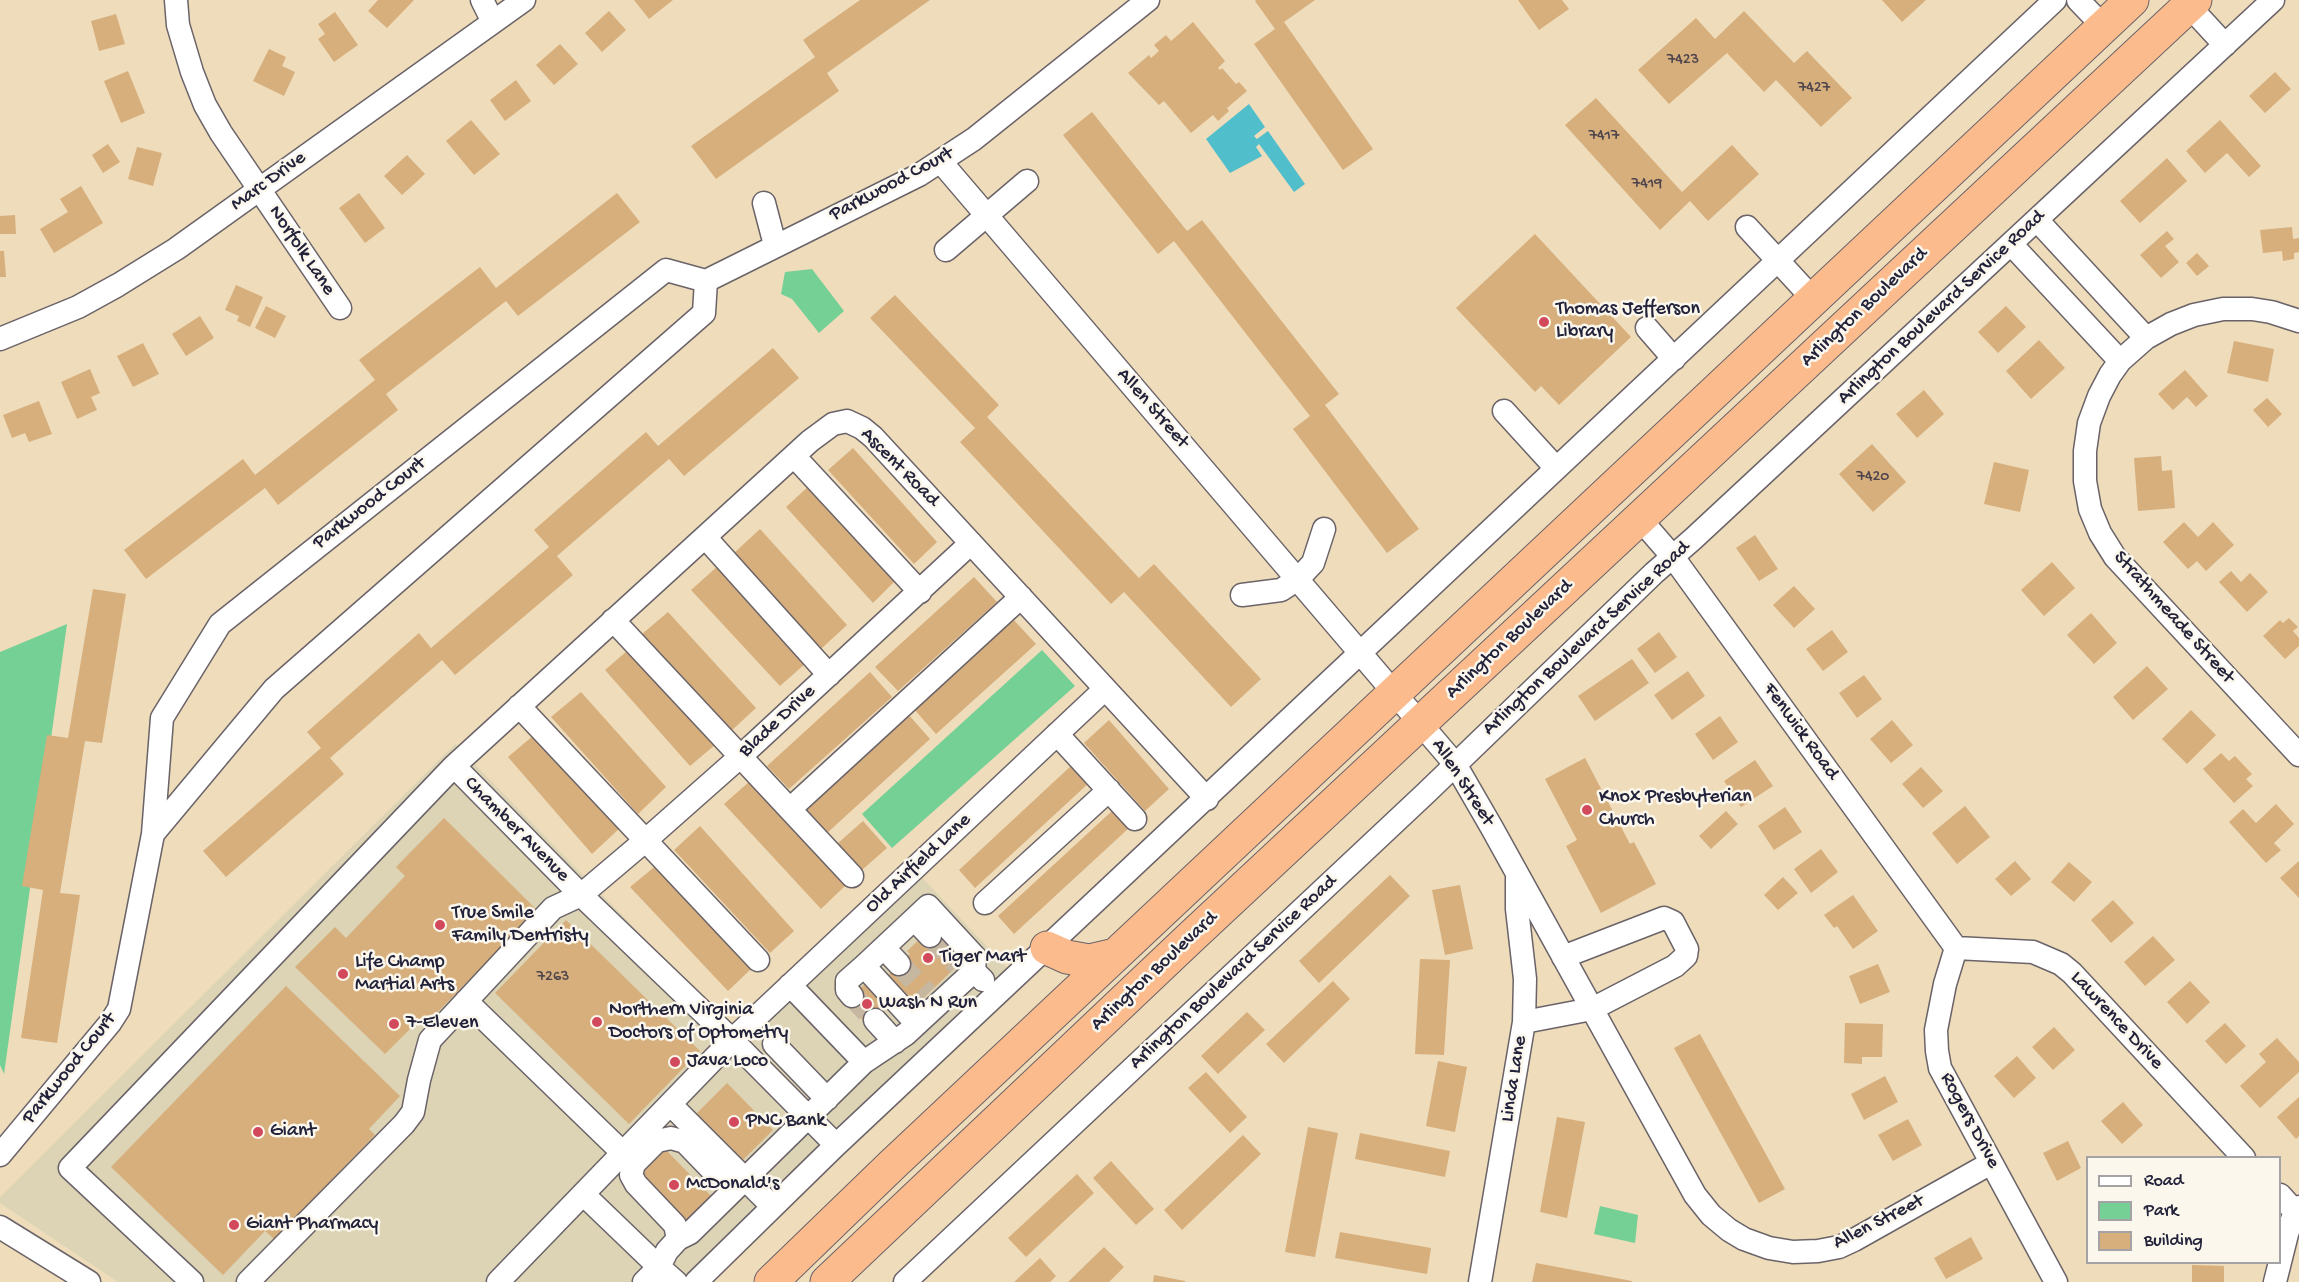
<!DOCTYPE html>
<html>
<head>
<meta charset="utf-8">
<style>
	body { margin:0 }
	#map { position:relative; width:2299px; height:1282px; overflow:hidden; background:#efdcbb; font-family:"Gochi Hand",sans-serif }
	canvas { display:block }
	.legend { position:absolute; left:2086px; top:1156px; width:195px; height:108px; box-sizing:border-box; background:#fbf7ec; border:2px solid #a4a2a5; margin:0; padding:8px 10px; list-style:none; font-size:18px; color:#22223b }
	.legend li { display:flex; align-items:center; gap:12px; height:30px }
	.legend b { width:30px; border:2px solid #a4a2a5 }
</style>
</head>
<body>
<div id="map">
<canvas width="2299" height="1282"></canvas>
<ul class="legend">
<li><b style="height:8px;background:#fff"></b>Road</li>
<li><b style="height:16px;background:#75d096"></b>Park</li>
<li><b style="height:16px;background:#d7af7d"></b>Building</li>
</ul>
</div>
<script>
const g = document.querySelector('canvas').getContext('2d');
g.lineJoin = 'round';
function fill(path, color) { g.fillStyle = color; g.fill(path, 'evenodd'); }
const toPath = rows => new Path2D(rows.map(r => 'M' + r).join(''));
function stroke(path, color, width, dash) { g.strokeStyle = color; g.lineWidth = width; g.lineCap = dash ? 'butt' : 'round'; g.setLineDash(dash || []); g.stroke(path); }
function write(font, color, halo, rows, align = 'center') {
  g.font = font + ' "Gochi Hand",sans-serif'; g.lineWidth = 5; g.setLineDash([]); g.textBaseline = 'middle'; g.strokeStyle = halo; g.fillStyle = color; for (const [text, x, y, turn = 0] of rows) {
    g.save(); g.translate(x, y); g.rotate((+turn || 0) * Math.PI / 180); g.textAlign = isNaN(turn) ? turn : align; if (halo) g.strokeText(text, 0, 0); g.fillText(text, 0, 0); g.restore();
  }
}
fill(toPath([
	[455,744,746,1042,920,875,1008,969,682,1282,118,1282,0,1203,0,1197]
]), '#ddd4b5');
fill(toPath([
	[812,269,844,311,819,333,792,299,781,294,785,272],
	[67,624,4,1074,0,1065,0,652],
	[1042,650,1075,686,892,848,862,814],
	[1600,1206,1638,1215,1635,1243,1594,1234]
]), '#75d096');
fill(toPath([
	[1249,104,1265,127,1254,136,1257,139,1268,131,1305,184,1294,192,1259,144,1256,147,1262,156,1230,173,1206,139]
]), '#51becb');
fill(toPath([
	[378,0,414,0,387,28,368,11],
	[634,0,673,0,649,19],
	[860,0,930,0,827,73,839,91,716,179,691,146,815,57,803,40],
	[1256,0,1315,0,1284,22,1373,149,1343,170,1254,44,1275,29,1255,1],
	[1518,0,1562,0,1569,9,1539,30],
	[1882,0,1926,0,1902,22],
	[609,11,626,30,602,52,585,33],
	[1744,11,1794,63,1807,51,1852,98,1821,127,1776,80,1764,92,1727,53,1669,104,1638,70,1696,18,1715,39],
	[335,12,358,45,334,62,318,39,325,34,318,24],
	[116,14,125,44,99,51,91,21],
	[1193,22,1225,61,1218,68,1220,70,1222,68,1236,84,1239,82,1247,91,1227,108,1229,111,1218,121,1213,115,1191,133,1164,101,1159,105,1128,73,1149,55,1151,58,1159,51,1154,45,1166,35,1171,41],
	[560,44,578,64,554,85,536,65],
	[269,49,286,57,282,66,295,72,284,96,253,81],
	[128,71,145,113,121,123,104,81],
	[2275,72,2291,89,2265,113,2249,96],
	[516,80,531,101,505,121,490,100],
	[1596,98,1682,192,1732,145,1759,174,1708,221,1690,201,1660,230,1565,125],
	[1092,112,1187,231,1202,220,1339,394,1325,405,1419,529,1387,553,1293,429,1310,416,1174,241,1158,254,1063,135],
	[471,120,500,154,474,175,446,141],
	[2220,120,2261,166,2249,177,2227,153,2205,173,2186,151],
	[108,144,120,162,103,173,92,155],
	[137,147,162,153,153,186,128,179],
	[407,155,425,174,402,195,384,176],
	[2167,158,2187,181,2140,223,2120,201],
	[81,186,103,223,54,253,40,229,68,212,60,199],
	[359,193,385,228,365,243,339,208],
	[617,193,640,222,518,316,506,301,386,394,398,410,278,505,265,488,146,579,124,550,243,459,255,475,375,380,359,360,480,267,496,288],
	[15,215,16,234,0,234,0,216],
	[2292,227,2293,239,2299,238,2299,252,2294,253,2294,259,2283,261,2282,251,2263,253,2260,230],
	[2167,231,2174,239,2165,246,2179,262,2161,278,2140,255],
	[1535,234,1631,337,1559,405,1541,386,1535,392,1456,308],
	[0,251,4,251,6,277,0,277],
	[2197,253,2209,266,2197,276,2186,263],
	[236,285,263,297,250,327,237,321,239,316,225,310],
	[895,295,999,405,987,417,1139,578,1154,564,1261,679,1231,707,1124,592,1111,604,960,442,975,428,870,318],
	[266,306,286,316,275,338,255,328],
	[2006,306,2026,327,1998,353,1978,332],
	[200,316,214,338,186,356,172,334],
	[2039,340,2065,368,2031,399,2006,371],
	[2234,341,2274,349,2268,382,2227,373],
	[143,343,159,374,133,387,117,356],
	[773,348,799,378,684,476,669,459,557,556,573,575,455,675,442,660,330,758,344,774,226,877,203,851,321,748,307,732,419,633,431,648,549,547,534,530,646,432,658,446],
	[90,369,100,393,91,397,97,410,77,419,61,382],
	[2185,370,2208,396,2196,407,2187,397,2173,410,2158,394],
	[1924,390,1944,414,1917,438,1896,414],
	[2267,398,2282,414,2268,427,2253,410],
	[39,401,52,434,29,442,25,433,12,438,3,415],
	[1872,444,1906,482,1873,512,1839,474],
	[853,448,937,542,914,564,828,470],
	[2161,456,2162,471,2172,470,2175,508,2138,511,2134,458],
	[1994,462,2029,470,2020,512,1984,504],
	[811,484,896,580,873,603,786,507],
	[2184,522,2198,537,2213,522,2234,545,2206,571,2197,561,2188,569,2163,542],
	[760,529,847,625,821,649,734,553],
	[1755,535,1778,569,1759,581,1736,548],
	[2052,562,2075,588,2044,616,2021,590],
	[719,565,806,663,780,686,691,590],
	[2231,571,2241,582,2250,573,2268,592,2247,612,2219,582],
	[974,577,997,602,898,691,875,667],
	[1794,586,1815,609,1794,628,1773,605],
	[93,589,126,594,102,743,85,741,60,893,80,895,57,1043,21,1038,43,890,22,886,47,735,68,738],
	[668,612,756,708,730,732,642,634],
	[2091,613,2117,643,2094,664,2067,635],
	[1012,618,1036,644,936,734,913,708],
	[2289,618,2298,627,2293,631,2299,638,2299,646,2285,659,2263,636,2280,620,2283,623],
	[1832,630,1848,652,1823,671,1806,649],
	[1659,632,1677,657,1655,673,1637,649],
	[628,650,715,745,690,766,605,670],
	[1632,659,1649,683,1595,721,1578,696],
	[2147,666,2168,689,2133,720,2113,697],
	[1688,671,1705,696,1672,720,1654,695],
	[870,672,892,697,789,789,767,766],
	[1864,675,1882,699,1857,718,1839,693],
	[581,692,666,787,638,814,551,717],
	[2191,710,2216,735,2187,764,2162,739],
	[908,714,930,739,826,834,803,808],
	[1720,716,1738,742,1713,760,1695,734],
	[1109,720,1169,789,1145,811,1084,743],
	[1892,720,1913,745,1891,763,1870,739],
	[534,735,620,828,592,854,508,757],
	[2221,753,2229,761,2235,756,2252,774,2246,779,2253,786,2234,803,2203,769],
	[1585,758,1630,844,1634,842,1656,884,1601,913,1566,846,1577,840,1545,779],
	[1755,760,1773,786,1741,807,1724,781],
	[1073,764,1090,782,975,888,959,870],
	[1921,767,1943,791,1923,808,1902,784],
	[750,781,846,885,821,909,724,804],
	[2276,804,2294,824,2274,843,2281,850,2266,863,2229,822,2243,809,2256,823],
	[1965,806,1990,837,1957,864,1932,833],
	[1785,807,1802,832,1774,850,1758,826],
	[1112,811,1129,828,1014,934,998,916],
	[1726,811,1738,824,1711,849,1699,836],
	[444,818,537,910,430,1020,424,1015,385,1054,295,967,335,927,346,938,405,876,396,867],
	[863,821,887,848,862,870,837,844],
	[700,826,794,931,770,953,674,850],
	[1821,849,1838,872,1811,893,1794,869],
	[2015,861,2031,879,2011,896,1995,879],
	[2299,861,2299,898,2280,878],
	[2069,862,2092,882,2074,902,2051,882],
	[658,864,752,968,728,991,630,887],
	[1390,875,1410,896,1319,983,1299,961],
	[1783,877,1798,893,1778,910,1764,895],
	[1460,885,1473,949,1445,955,1432,890],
	[1853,895,1878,931,1853,949,1837,926,1834,928,1824,915],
	[2113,900,2134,923,2111,943,2091,920],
	[566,920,700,1051,629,1124,495,993],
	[946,920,974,950,915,1006,887,976,910,954,907,951,922,937],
	[2153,936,2175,960,2145,986,2124,962],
	[1420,959,1450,960,1444,1055,1415,1054],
	[1878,964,1890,992,1860,1004,1849,976],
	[1333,981,1350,999,1284,1063,1266,1044],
	[2190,981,2210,1002,2187,1024,2167,1002],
	[866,983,888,1007,868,1026,846,1001],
	[286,986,400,1096,369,1129,375,1135,274,1239,265,1231,223,1275,111,1167],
	[1247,1012,1265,1030,1218,1074,1201,1056],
	[1845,1023,1883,1024,1882,1057,1862,1057,1862,1064,1844,1063],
	[2225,1023,2246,1046,2226,1064,2205,1041],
	[2054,1027,2075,1050,2053,1070,2032,1047],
	[1700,1034,1785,1189,1759,1203,1674,1048],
	[2277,1038,2299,1062,2299,1072,2260,1108,2240,1086,2266,1062,2259,1054],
	[2017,1056,2036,1078,2014,1098,1994,1076],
	[1438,1061,1467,1067,1455,1132,1426,1126],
	[1206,1072,1247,1117,1230,1133,1188,1088],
	[1885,1076,1898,1102,1864,1120,1851,1094],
	[727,1083,773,1130,741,1162,695,1115],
	[2299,1097,2299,1136,2296,1139,2277,1117],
	[2123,1102,2143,1125,2122,1144,2101,1121],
	[1557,1117,1585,1122,1567,1218,1540,1212],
	[1908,1119,1922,1145,1893,1161,1878,1135],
	[1308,1127,1338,1133,1315,1257,1285,1252],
	[1360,1133,1450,1151,1445,1177,1355,1159],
	[1243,1135,1261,1154,1182,1230,1164,1210],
	[2068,1141,2081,1168,2057,1181,2043,1153],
	[661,1145,713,1198,686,1224,636,1172],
	[1111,1161,1154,1209,1136,1225,1093,1178],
	[1077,1174,1094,1193,1026,1257,1008,1238],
	[1340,1232,1431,1248,1427,1274,1335,1258],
	[1971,1237,1983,1259,1946,1279,1934,1258],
	[1104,1247,1124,1267,1109,1282,1068,1282],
	[1040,1258,1056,1276,1050,1282,1014,1282],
	[1536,1263,1632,1281,1632,1282,1532,1282],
	[2192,1265,2224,1266,2224,1282,2192,1282],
	[1154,1275,1185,1281,1185,1282,1153,1282]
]), '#d7af7d');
stroke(toPath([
	[930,936,958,965],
	[899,964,927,994],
	[852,996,875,1020]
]), '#c6b7a1', 22, [22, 11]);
const minor = toPath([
	[176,0,178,25,192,72,205,105,221,133,340,308],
	[482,0,493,22],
	[2078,0,2104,27],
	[2189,6,2225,45],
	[941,162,1455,764,1492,828,1695,1195,1711,1215,1729,1230,1744,1239,1769,1248,1793,1252,1818,1251,1839,1247,1854,1240,1991,1163],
	[764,203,775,245],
	[2037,220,2146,338],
	[1747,227,1814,300],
	[2011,244,2120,361],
	[946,250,1027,181],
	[2299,321,2271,312,2252,309,2223,309,2194,315,2171,324,2146,338,2120,361,2110,375,2099,396,2089,423,2085,451,2085,481,2090,509,2100,533,2115,557,2299,755],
	[1647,328,1674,359],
	[0,339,78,307,118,285,176,249,524,0],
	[1504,411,1556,468],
	[794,456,920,592],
	[1640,519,1673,557,1956,948],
	[705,537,829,675],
	[1242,595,1281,590,1298,579,1313,563,1324,529],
	[613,620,852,876],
	[519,706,758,960],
	[1057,734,1135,819],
	[454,766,581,895,732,1040,836,1145],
	[790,809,1021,597],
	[153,834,162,718,220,624,666,270,706,281,919,175,974,139,1148,0],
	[985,903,1109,790],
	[914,919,930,936],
	[884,948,899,964],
	[1956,948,2033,952,2061,964,2072,973,2244,1158],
	[1956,948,1945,984,1936,1030,1937,1051,1940,1068,2056,1282],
	[790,985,864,1062],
	[852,996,847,990,847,981,864,966],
	[466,1001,623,1153],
	[875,1020,895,1042],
	[1524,1022,1592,1009,1675,966,1686,956,1687,949,1673,922,1664,918,1563,957],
	[917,1024,864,966,928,906,975,957,974,971,983,980],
	[774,1044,827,1099],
	[670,1104,772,1206],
	[0,1155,110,1023,119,1009,153,834,274,689,704,313,706,281],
	[583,1194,659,1267,644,1282],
	[2280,1195,2299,1216],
	[0,1227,89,1282],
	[678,1239,675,1225,636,1184,631,1175,634,1164,657,1141,671,1138,685,1142,715,1173,738,1174],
	[192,1282,70,1168,454,766,810,441,833,424,847,421,862,428,873,437,1207,799],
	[248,1282,404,1124,413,1112,419,1080,430,1040,553,908,581,895,646,840,741,756,971,543],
	[498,1282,732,1040,1105,689],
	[676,1282,659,1267,667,1251,678,1239,690,1233,864,1062,906,1034,974,971],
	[696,1282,833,1148,2055,0],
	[905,1282,1426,793,1654,573,1693,539,2273,0],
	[1480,1282,1524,1022,1525,979,1517,909,1517,878],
	[2275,1282,2287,1234,2295,1211,2299,1207]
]);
const highway = toPath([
	[1047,948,1067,957,1089,961,1115,955],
	[771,1282,892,1165,2132,0],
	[827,1282,1190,938,2195,0]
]);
stroke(minor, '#6a6368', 25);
stroke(highway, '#6a6368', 35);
stroke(minor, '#fff', 22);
stroke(highway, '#fbbb8d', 33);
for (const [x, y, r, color] of [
	[1544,322,6,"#d1495b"],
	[1587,810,6,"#d1495b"],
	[440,925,6,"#d1495b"],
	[928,958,6,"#d1495b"],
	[343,974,6,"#d1495b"],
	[867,1004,6,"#d1495b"],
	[597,1022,6,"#d1495b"],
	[394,1024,6,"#d1495b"],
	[675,1062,6,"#d1495b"],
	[734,1122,6,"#d1495b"],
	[258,1132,6,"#d1495b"],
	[674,1185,6,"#d1495b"],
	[234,1225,6,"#d1495b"]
]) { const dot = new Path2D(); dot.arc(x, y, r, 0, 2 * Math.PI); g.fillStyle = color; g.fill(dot); stroke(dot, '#fbf7ec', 2); }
write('16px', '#4f454c', null, [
	["7423",1683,61],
	["7427",1814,89],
	["7417",1604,137],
	["7419",1647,185],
	["7420",1873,478],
	["7263",553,978]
]);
write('20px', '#22223b', '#fbf7ec', [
	["Marc Drive",269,182,-36],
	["Parkwood Court",892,185,-28],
	["Norfolk Lane",301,251,56],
	["Arlington Boulevard",1865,308,-43],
	["Arlington Boulevard Service Road",1942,308,-43],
	["Allen Street",1152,409,49],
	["Ascent Road",899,468,45],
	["Parkwood Court",370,504,-38],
	["Strathmeade Street",2173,618,48],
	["Arlington Boulevard Service Road",1587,639,-43],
	["Arlington Boulevard",1510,640,-43],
	["Blade Drive",778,722,-43],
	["Fenwick Road",1800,732,54],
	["Allen Street",1462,783,57],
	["Chamber Avenue",516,830,45],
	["Old Airfield Lane",919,864,-43],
	["Arlington Boulevard",1155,972,-43],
	["Arlington Boulevard Service Road",1234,973,-43],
	["Lawrence Drive",2116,1021,47],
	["Parkwood Court",70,1069,-51],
	["Linda Lane",1515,1079,-81],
	["Rogers Drive",1969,1121,62],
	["Allen Street",1879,1223,-27]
]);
write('20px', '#22223b', '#fbf7ec', [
	["Thomas Jefferson",1556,310],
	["Library",1556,333],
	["Knox Presbyterian",1599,798],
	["Church",1599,821],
	["True Smile",452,914],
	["Family Dentristy",452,937],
	["Tiger Mart",940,958],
	["Life Champ",355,963],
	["Martial Arts",355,986],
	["Wash N Run",879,1004],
	["Northern Virginia",609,1011],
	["Doctors of Optometry",609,1034],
	["7-Eleven",406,1024],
	["Java Loco",687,1062],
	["PNC Bank",746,1122],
	["Giant",270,1132],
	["McDonald's",686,1185],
	["Giant Pharmacy",246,1225]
], 'left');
</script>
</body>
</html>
